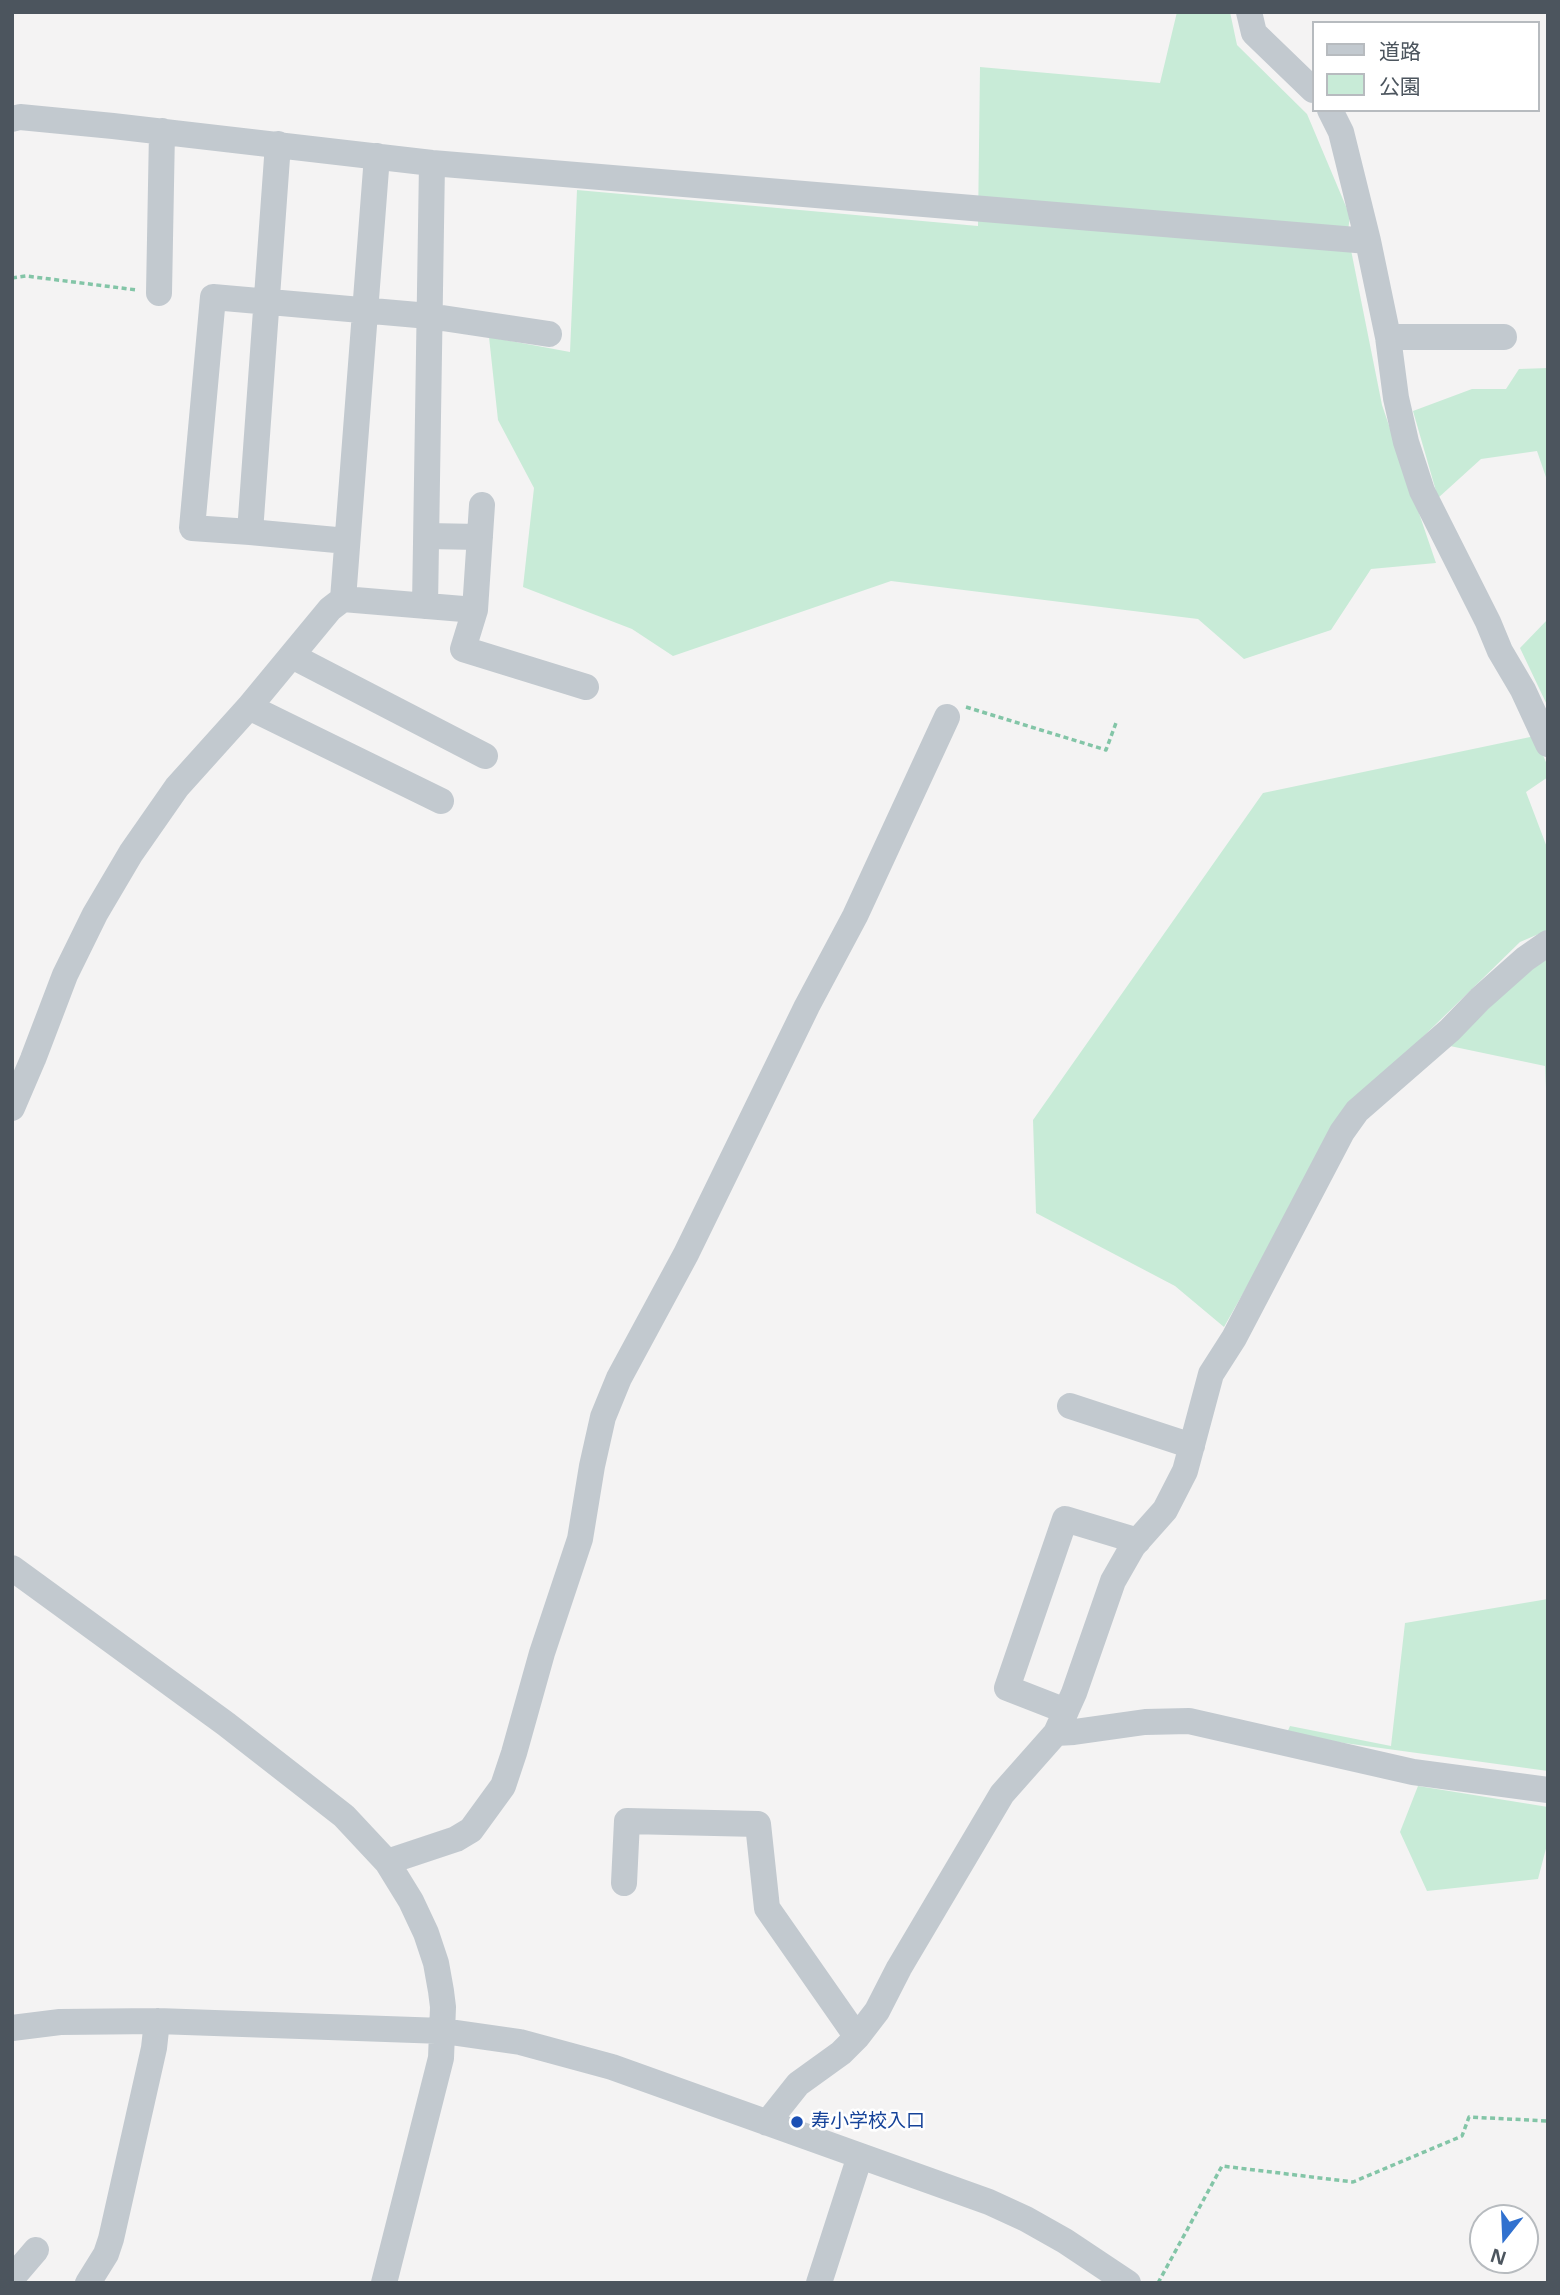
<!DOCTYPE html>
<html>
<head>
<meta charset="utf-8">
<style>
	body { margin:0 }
	#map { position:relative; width:1560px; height:2295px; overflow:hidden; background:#f4f3f3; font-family:"Noto Sans","Noto Sans JP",sans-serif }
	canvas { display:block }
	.frame { position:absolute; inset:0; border:14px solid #4c555e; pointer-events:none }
	.legend { position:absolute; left:1312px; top:21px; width:228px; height:91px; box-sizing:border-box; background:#fff; border:2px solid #b7bbbf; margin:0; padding:9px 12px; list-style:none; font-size:21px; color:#4c555e }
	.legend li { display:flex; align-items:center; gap:14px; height:35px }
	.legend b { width:35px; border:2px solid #b7bbbf }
	.north { position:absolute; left:1469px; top:2204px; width:70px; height:70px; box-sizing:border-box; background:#fff; border:2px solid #b7bbbf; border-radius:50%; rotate:198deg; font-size:19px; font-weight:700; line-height:28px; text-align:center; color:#4c555e }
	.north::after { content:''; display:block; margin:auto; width:24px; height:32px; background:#3171cf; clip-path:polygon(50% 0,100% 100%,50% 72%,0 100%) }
</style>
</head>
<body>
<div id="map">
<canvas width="1560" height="2295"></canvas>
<div class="frame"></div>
<ul class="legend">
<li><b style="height:9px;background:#c2c9cf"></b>道路</li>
<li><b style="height:19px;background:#c8ebd7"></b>公園</li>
</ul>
<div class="north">N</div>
</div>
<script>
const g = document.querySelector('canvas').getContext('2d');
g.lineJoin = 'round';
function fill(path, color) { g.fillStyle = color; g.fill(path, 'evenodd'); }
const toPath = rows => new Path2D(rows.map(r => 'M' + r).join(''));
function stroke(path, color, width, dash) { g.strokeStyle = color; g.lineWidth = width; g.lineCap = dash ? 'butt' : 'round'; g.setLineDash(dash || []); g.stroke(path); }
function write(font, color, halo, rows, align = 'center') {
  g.font = font + ' "Noto Sans","Noto Sans JP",sans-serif'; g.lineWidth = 5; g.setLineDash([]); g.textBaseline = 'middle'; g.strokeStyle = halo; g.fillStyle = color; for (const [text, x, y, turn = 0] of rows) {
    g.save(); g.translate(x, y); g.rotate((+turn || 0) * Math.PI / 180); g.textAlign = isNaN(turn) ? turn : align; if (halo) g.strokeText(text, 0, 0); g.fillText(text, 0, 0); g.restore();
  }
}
fill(toPath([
	[1177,12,1230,12,1237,45,1307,114,1350,216,1348,231,1351,250,1382,405,1436,563,1371,569,1331,630,1244,659,1198,619,891,581,673,656,632,629,523,587,534,488,498,420,489,337,570,352,577,190,978,226,980,67,1160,83],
	[1548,368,1548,483,1537,451,1481,459,1438,498,1413,411,1472,389,1506,389,1519,369],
	[1548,619,1548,707,1520,648],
	[1535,736,1548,767,1548,777,1526,792,1548,850,1548,930,1520,942,1345,1113,1224,1327,1175,1286,1036,1213,1033,1120,1263,793],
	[1548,956,1548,1133,1545,1066,1450,1046,1531,967],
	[1548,1599,1548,1771,1286,1735,1290,1726,1391,1746,1405,1623],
	[1418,1786,1548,1807,1548,1841,1538,1879,1427,1891,1400,1832]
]), '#c8ebd7');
stroke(toPath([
	[12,278,26,276,137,290],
	[966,707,1106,750,1116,723],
	[1158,2283,1222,2166,1353,2182,1462,2136,1469,2117,1548,2121]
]), '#83c5a7', 3.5, [5, 3.5]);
stroke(toPath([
	[1249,12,1254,33,1313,90],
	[1330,110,1341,132,1368,241,1388,337,1396,398,1406,442,1422,491,1488,622,1500,651,1523,690,1548,744],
	[12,119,20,117,113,126,432,163,1368,241],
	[278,144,250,532,347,541],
	[159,293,162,131],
	[1388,337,1504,337],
	[482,505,475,610,463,649,586,687],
	[250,532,192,528,213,297,429,316,549,334],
	[427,536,480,537],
	[343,599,377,156],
	[425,606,432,163],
	[292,656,485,756],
	[249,707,441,801],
	[12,1108,33,1059,65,975,95,914,131,853,177,787,249,707,330,609,343,599,475,610],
	[1070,1406,1192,1446],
	[12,1568,226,1724,344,1816,387,1862,411,1901,426,1933,436,1963,441,1991,443,2007,441,2058,384,2283],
	[1066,1711,1007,1688,1065,1519,1138,1541],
	[1056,1733,1074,1732,1145,1722,1189,1721,1413,1772,1548,1790],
	[387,1862,456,1839,471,1830,503,1786,514,1753,542,1653,580,1539,592,1466,603,1417,619,1378,686,1254,807,1006,855,916,947,717],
	[624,1883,627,1821,758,1824,767,1908,857,2037],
	[12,2028,60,2022,157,2021,443,2031,520,2042,612,2067,989,2202,1026,2219,1065,2241,1128,2283],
	[767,2123,798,2084,841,2053,857,2037,877,2011,899,1968,1002,1794,1056,1733,1074,1693,1113,1581,1133,1546,1165,1510,1185,1471,1211,1374,1234,1338,1342,1132,1357,1111,1450,1030,1480,999,1525,959,1548,943],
	[12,2278,36,2250],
	[88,2283,106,2254,111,2239,154,2048,157,2021],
	[819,2283,860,2156]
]), '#c2c9cf', 26);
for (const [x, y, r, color] of [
	[797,2122,7,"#1a4fb4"]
]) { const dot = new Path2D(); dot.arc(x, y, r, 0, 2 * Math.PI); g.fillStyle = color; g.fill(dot); stroke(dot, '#fff', 2.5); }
write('19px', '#164399', '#fff', [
	["寿小学校入口",811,2122]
], 'left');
</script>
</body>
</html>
